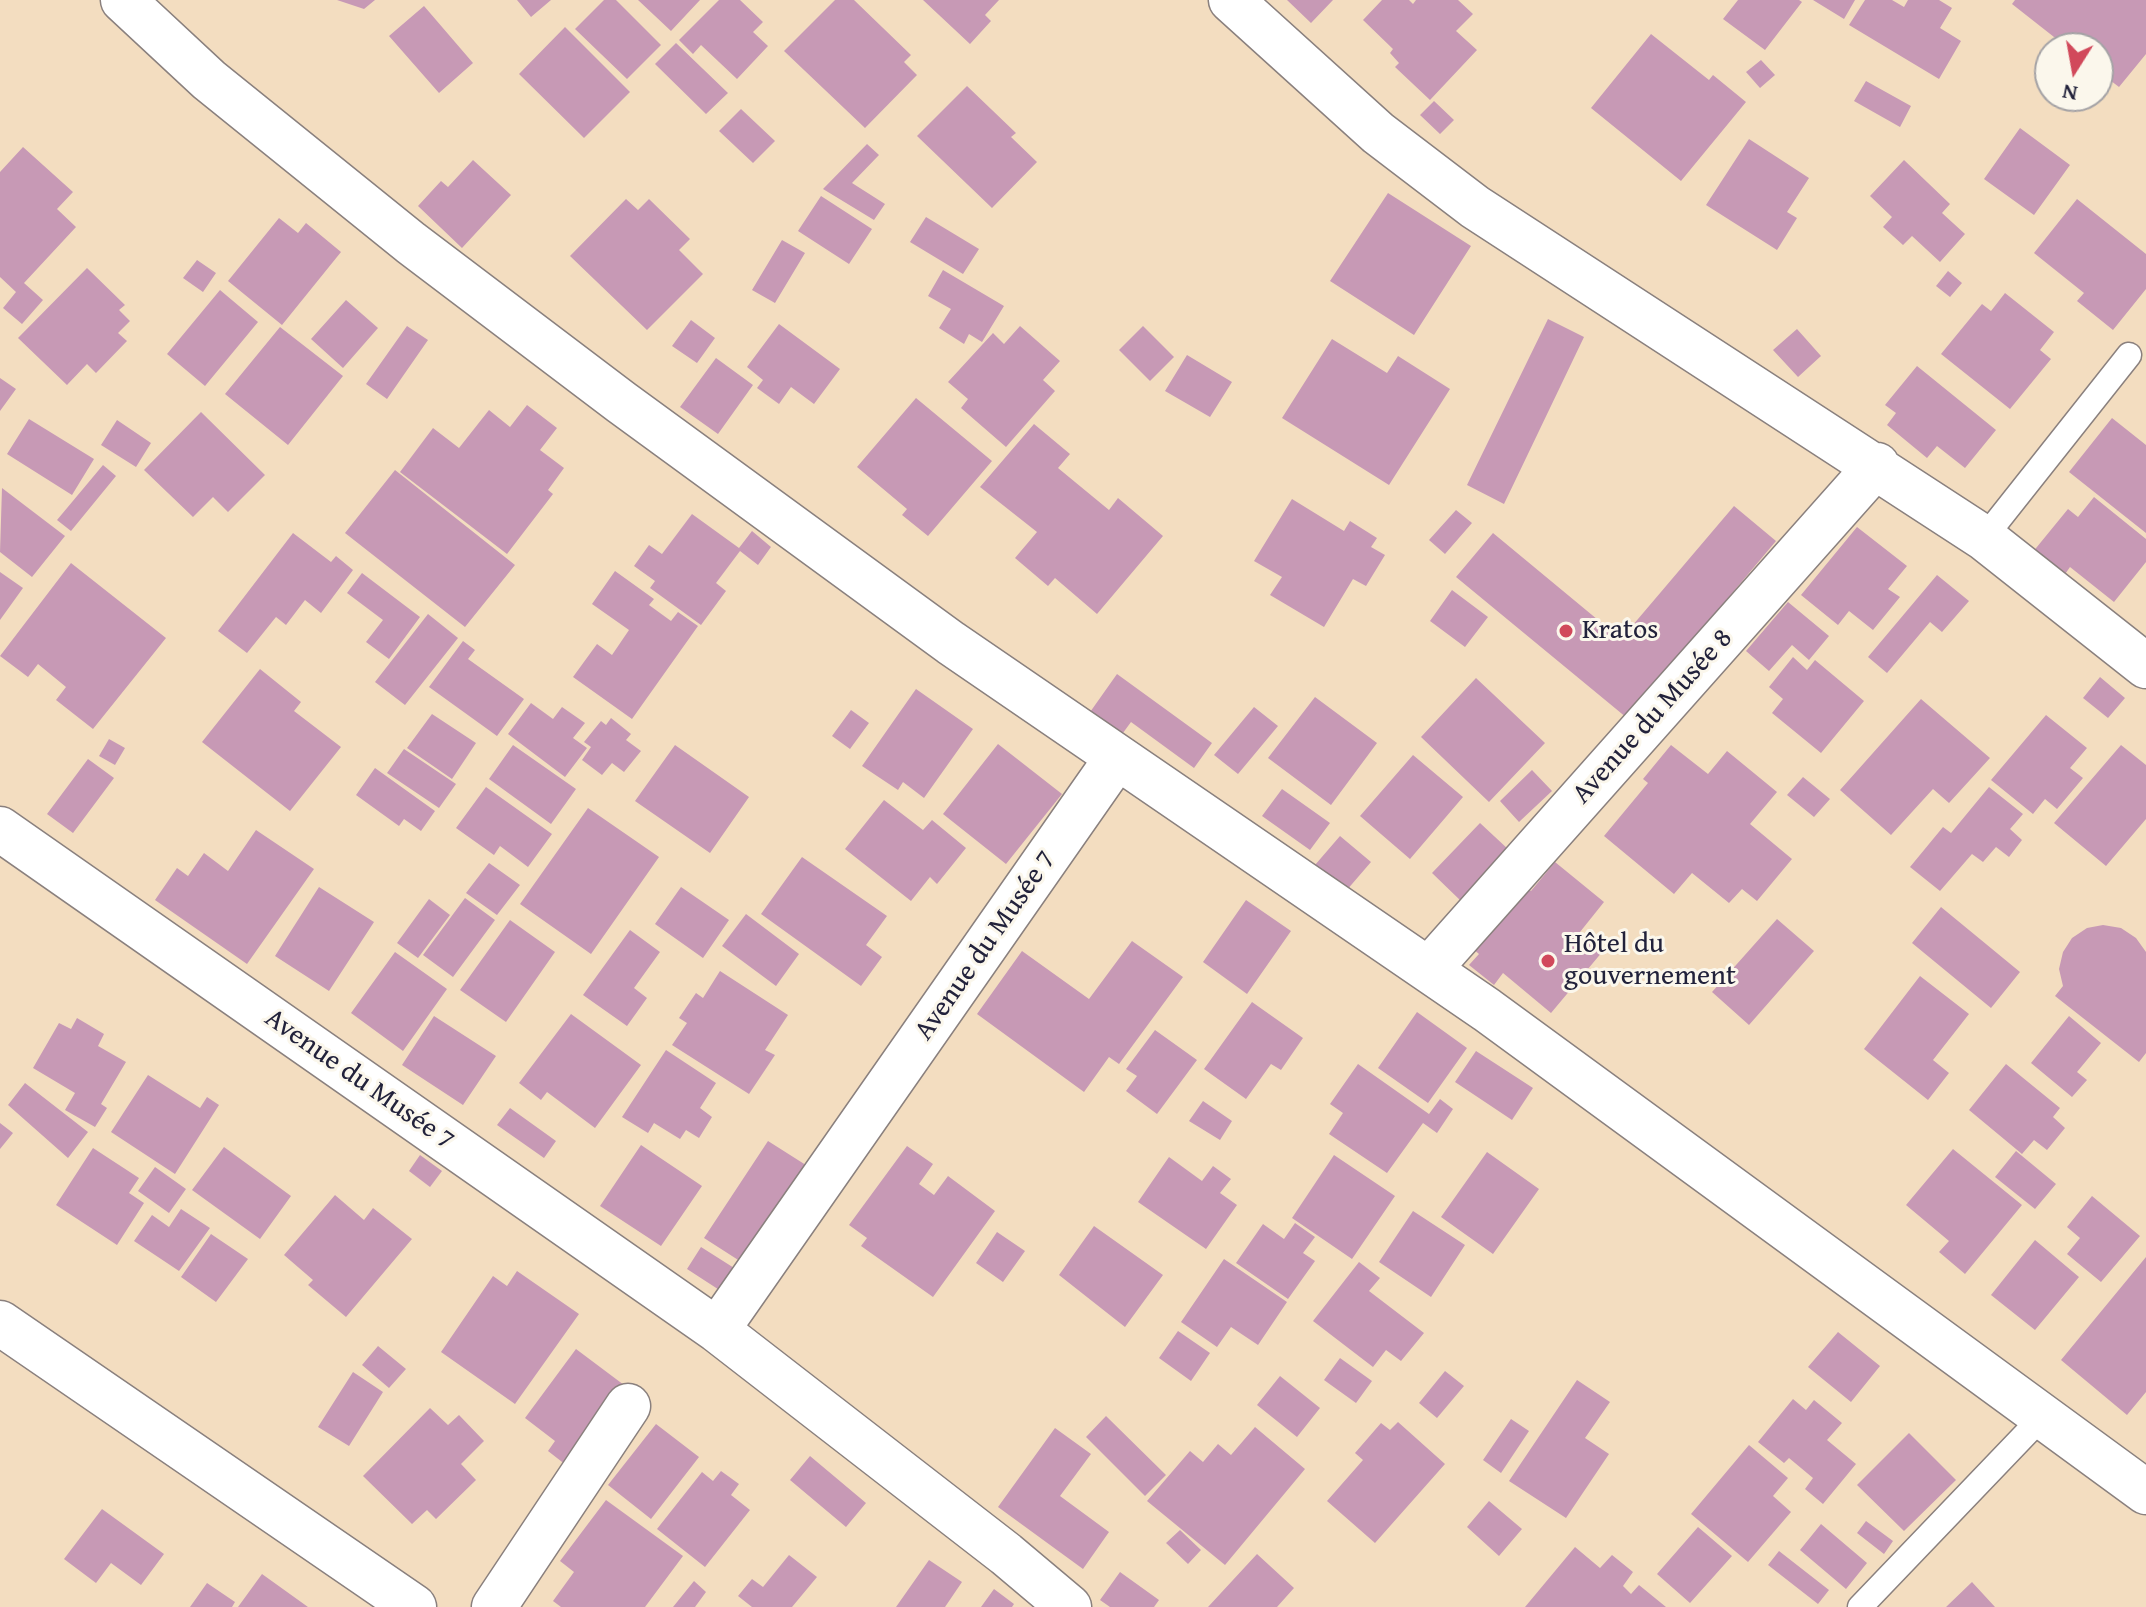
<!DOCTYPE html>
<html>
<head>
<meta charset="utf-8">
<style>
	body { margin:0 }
	#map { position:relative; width:2146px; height:1607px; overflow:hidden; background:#f3ddc0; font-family:"Gentium Book Plus",serif }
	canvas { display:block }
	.north { position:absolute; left:2034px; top:32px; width:80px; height:80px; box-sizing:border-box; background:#fbf7ec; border:2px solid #a4a2a5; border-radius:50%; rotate:191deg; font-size:22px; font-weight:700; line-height:32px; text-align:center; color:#22223b }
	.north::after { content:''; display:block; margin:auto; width:28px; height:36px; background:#d1495b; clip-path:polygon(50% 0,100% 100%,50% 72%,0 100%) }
</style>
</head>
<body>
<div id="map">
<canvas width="2146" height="1607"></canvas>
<div class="north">N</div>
</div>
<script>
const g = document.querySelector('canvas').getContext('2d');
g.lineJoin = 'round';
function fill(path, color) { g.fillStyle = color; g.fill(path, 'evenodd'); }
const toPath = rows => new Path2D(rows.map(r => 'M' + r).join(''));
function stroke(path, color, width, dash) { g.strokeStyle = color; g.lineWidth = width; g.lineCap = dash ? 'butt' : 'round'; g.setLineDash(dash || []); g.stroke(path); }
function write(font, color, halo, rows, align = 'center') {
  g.font = font + ' "Gentium Book Plus",serif'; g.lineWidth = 6; g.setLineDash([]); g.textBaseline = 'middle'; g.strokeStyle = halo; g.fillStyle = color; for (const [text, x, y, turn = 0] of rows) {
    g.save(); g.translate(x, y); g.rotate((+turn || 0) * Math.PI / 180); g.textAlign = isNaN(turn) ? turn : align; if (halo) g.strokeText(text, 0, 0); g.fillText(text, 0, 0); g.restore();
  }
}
fill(toPath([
	[337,0,375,0,364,9],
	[517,0,551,0,531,17],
	[604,0,616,0,661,45,627,79,575,29],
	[638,0,700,0,671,31],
	[719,0,740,0,763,22,753,32,768,46,737,79,701,45,693,54,679,40],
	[835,0,854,0,911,55,904,62,917,75,865,128,784,51],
	[923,0,999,0,985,15,991,21,970,44],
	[1287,0,1333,0,1311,23],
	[1382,0,1409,0,1413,4,1416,0,1458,0,1473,14,1456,31,1477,50,1430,100,1395,67,1399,63,1390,53,1393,49,1363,20],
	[1738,0,1799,0,1802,2,1765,50,1723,19],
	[1813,0,1855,0,1844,19],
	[1865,0,1892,0,1904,7,1908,0,1939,0,1952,8,1940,28,1961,41,1939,79,1849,25],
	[2015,0,2146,0,2146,54,2119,87,2098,71,2098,48,2068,48,2012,4],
	[424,6,473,63,439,93,389,36],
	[565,27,630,92,584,138,519,74],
	[1651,34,1709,80,1713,75,1746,102,1681,181,1591,108],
	[676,43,728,93,706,114,655,64],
	[1761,60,1775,75,1760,88,1746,72],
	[1866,81,1911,106,1900,127,1854,101],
	[967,86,1016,133,1011,137,1037,162,992,208,917,136],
	[1434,101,1454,120,1440,134,1420,115],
	[741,109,775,141,753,163,719,131],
	[2020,128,2070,165,2034,215,1984,179],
	[1749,139,1809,178,1787,212,1797,218,1777,250,1706,205],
	[867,144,879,155,852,183,885,204,874,220,823,189],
	[23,147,73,192,57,209,76,227,24,283,43,300,22,324,3,308,16,292,0,277,0,172],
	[473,160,511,195,462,248,418,206,441,181,448,187],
	[1904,160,1950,204,1942,213,1965,234,1940,262,1912,236,1903,245,1883,227,1892,217,1870,196],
	[1388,193,1471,246,1414,335,1330,281],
	[821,196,872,229,849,264,798,231],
	[626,199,638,210,649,199,690,239,679,250,703,274,647,330,570,256],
	[2077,199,2146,254,2146,289,2113,330,2077,301,2084,293,2034,253],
	[926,217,979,249,963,274,910,242],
	[279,218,298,233,306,223,341,252,282,325,228,281],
	[782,240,805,253,775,303,752,290],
	[197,260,216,273,203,292,183,278],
	[87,268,125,305,119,310,130,321,118,333,127,341,96,373,87,364,67,385,18,338],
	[943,270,1004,306,982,342,969,334,964,344,939,328,951,309,928,296],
	[1948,271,1962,283,1950,297,1936,286],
	[220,290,258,322,205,386,167,354],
	[2005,293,2054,332,2040,350,2051,359,2010,409,1941,354,1982,304,1991,311],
	[346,300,378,328,343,368,311,339],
	[1548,319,1584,337,1504,504,1467,485],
	[691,320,715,338,697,363,672,346],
	[779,324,840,369,814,404,791,387,779,404,757,388,763,380,747,367],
	[407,326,428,340,387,399,366,384],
	[1020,326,1060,361,1043,380,1055,391,1006,447,961,408,968,399,948,382,993,333,1004,344],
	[1143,326,1174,357,1150,381,1119,350],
	[280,327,343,376,288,445,225,394],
	[1797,329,1821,356,1798,377,1773,350],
	[1332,339,1387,373,1398,356,1450,389,1389,485,1282,418],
	[1187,355,1232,382,1210,417,1165,391],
	[716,358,753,385,718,434,680,407],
	[1917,366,1996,430,1965,468,1937,446,1927,458,1887,425,1896,413,1885,405],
	[0,378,16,389,0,411],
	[916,398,992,461,928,536,902,515,907,509,857,467],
	[527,405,557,428,540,450,564,468,548,490,553,494,507,554,400,472,433,428,459,448,489,410,510,427],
	[201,412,265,475,228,512,213,497,193,517,144,470],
	[2112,418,2146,445,2146,533,2069,472],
	[29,419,94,459,72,495,7,454],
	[117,420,151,443,136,467,101,445],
	[1034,424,1070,454,1058,468,1109,510,1118,498,1163,536,1097,614,1055,578,1048,586,1015,558,1037,532,980,487],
	[103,465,116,476,71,531,57,520],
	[395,470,515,565,465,627,345,533],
	[2,488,65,536,32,577,0,552],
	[2094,497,2146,539,2146,562,2114,602,2070,567,2063,577,2032,553,2068,509,2078,517],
	[1292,499,1344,531,1350,521,1377,538,1371,547,1385,555,1366,586,1353,579,1324,627,1270,595,1282,577,1254,561],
	[1734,506,1776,541,1627,718,1456,577,1493,533,1621,639],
	[1456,510,1472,523,1445,554,1429,540],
	[692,514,739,548,752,531,771,547,758,565,740,551,716,583,726,591,701,625,650,588,655,581,634,566,649,545,662,554],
	[1857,527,1907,566,1888,589,1900,597,1873,630,1849,611,1838,625,1801,595],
	[293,533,331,562,336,556,353,570,321,613,305,600,286,625,276,617,247,653,218,631],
	[71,563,166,638,93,729,56,700,66,687,38,664,28,677,0,656],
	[615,571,654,599,649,605,671,621,678,612,698,626,632,719,573,677,597,644,612,655,629,630,592,604],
	[0,572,23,588,0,620],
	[362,573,420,617,389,659,366,642,383,620,347,593],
	[1937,575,1969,601,1942,632,1930,622,1887,673,1868,657],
	[1452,590,1488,617,1465,647,1430,621],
	[1788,602,1829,636,1809,660,1792,645,1769,671,1746,651],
	[428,614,458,638,405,705,375,682],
	[463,641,475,650,468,659,524,699,497,736,429,687],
	[1793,657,1807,670,1815,660,1864,701,1821,753,1772,713,1783,699,1769,687],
	[260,669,301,702,294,711,341,747,290,811,202,742],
	[1117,674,1212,743,1194,768,1131,722,1120,737,1088,715],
	[2100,677,2125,698,2108,718,2083,698],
	[1476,678,1545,743,1489,802,1421,737],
	[916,689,973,729,924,798,903,782,898,790,862,766],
	[1315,697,1377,743,1331,805,1268,758],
	[1921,699,1990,758,1949,803,1933,789,1891,835,1840,790],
	[531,703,553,719,562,707,585,723,573,738,587,748,565,777,508,734],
	[1254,707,1278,726,1238,774,1214,755],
	[851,710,869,723,850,749,832,736],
	[432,714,476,743,452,779,407,748],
	[2046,715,2087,748,2070,768,2083,778,2057,809,2045,799,2033,814,1991,780],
	[611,718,631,734,626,740,641,751,624,772,612,763,602,775,582,760,591,747,584,742,601,721,606,725],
	[109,739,125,748,115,765,99,756],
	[998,744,1062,794,1006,864,943,814],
	[513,745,576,789,551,824,489,779],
	[675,745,749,797,710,853,635,801],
	[1671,745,1708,774,1727,751,1777,792,1750,824,1792,859,1757,901,1742,889,1729,903,1692,873,1674,894,1604,836,1648,783,1643,779],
	[2121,745,2146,765,2146,819,2106,866,2054,823],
	[404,749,456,784,439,808,387,773],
	[1413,755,1463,797,1410,859,1360,816],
	[88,759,114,778,73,833,47,814],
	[375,768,435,811,421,831,404,819,399,826,356,795],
	[1532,770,1552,791,1519,822,1500,801],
	[1803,777,1830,799,1814,817,1787,795],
	[486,787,552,834,528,867,500,846,494,855,456,828],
	[1989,787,2023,814,2010,829,2022,840,2009,857,1996,847,1983,862,1972,854,1940,891,1910,867,1943,827,1951,833],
	[1282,789,1330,823,1310,850,1262,816],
	[884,800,923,830,932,820,966,848,937,884,930,877,911,901,845,849],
	[588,808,659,857,591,954,520,904],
	[1480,823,1509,850,1461,901,1432,873],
	[256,830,314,869,247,964,155,900,177,868,188,876,204,853,228,871],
	[1340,836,1371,862,1346,891,1315,865],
	[802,857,887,916,866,945,882,957,861,986,761,914],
	[1555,862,1604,902,1580,932,1603,951,1551,1013,1503,973,1494,985,1469,965,1479,954,1466,943,1518,881,1531,891],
	[489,863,520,885,497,915,466,893],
	[319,887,374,922,329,991,275,956],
	[681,887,729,920,703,958,655,924],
	[465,898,495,920,453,977,423,955],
	[429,899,450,915,418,958,397,943],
	[1246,900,1291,931,1247,994,1203,962],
	[1941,907,2020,972,1991,1008,1912,943],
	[746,914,799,954,776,986,722,946],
	[1777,919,1814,951,1749,1025,1712,992],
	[510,920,555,952,506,1022,460,990],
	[2103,925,2121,928,2136,938,2146,952,2146,1053,2139,1062,2055,996,2063,986,2059,969,2063,952,2072,938,2087,928],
	[630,930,660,952,634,988,647,998,627,1026,583,995],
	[1132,941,1183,977,1119,1064,1109,1057,1084,1092,977,1014,1022,951,1089,999],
	[395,952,447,989,403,1051,351,1013],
	[720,971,788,1015,765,1050,775,1055,749,1094,672,1045,687,1023,679,1018,696,993,703,998],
	[1920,976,1969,1014,1933,1060,1949,1073,1928,1100,1864,1049],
	[1252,1002,1303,1038,1281,1070,1271,1064,1246,1099,1204,1069],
	[1417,1012,1467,1048,1428,1103,1378,1068],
	[571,1014,641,1065,595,1128,547,1092,541,1100,519,1083],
	[434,1016,496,1056,463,1105,402,1065],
	[2069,1016,2101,1043,2077,1072,2087,1080,2072,1097,2031,1063],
	[77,1018,104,1034,98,1046,126,1062,101,1104,107,1108,95,1127,65,1110,75,1093,33,1068,59,1023,71,1029],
	[1155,1030,1197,1060,1157,1114,1126,1091,1137,1076,1126,1069],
	[666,1050,716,1083,700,1108,712,1117,699,1138,686,1130,680,1139,654,1123,648,1133,622,1117],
	[1476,1051,1533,1088,1512,1120,1455,1082],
	[1358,1064,1429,1114,1440,1099,1453,1109,1437,1133,1423,1123,1387,1173,1329,1134,1343,1113,1330,1104],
	[2006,1064,2060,1108,2053,1117,2065,1128,2047,1150,2034,1140,2022,1154,1969,1110],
	[148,1075,200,1108,207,1097,219,1105,175,1174,111,1132],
	[25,1083,88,1132,68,1158,8,1105],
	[1203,1101,1232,1121,1220,1140,1189,1121],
	[510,1108,556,1141,544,1158,497,1125],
	[0,1123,13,1133,0,1149],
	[768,1141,809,1167,746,1265,704,1238],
	[641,1145,702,1186,661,1246,600,1206],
	[907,1146,933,1164,919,1184,934,1195,948,1176,995,1211,933,1297,861,1246,867,1238,849,1225],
	[224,1147,291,1196,260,1239,192,1190],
	[93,1148,139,1178,129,1193,144,1203,117,1245,56,1205],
	[1953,1149,2022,1205,1965,1274,1939,1252,1949,1241,1906,1205],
	[2016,1151,2056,1184,2035,1209,1995,1177],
	[1487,1152,1539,1189,1493,1254,1441,1217],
	[420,1155,442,1171,430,1187,409,1171],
	[1334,1155,1395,1196,1352,1259,1292,1218],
	[1169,1157,1202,1181,1213,1166,1231,1179,1220,1193,1237,1205,1206,1249,1138,1202],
	[155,1167,186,1189,169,1213,138,1191],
	[335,1195,364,1220,373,1208,412,1239,346,1317,308,1285,313,1280,284,1255],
	[2092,1196,2140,1236,2101,1282,2067,1254,2080,1238,2067,1227],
	[181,1209,210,1228,179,1271,134,1241,152,1215,169,1227],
	[1413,1211,1465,1245,1431,1297,1379,1262],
	[1295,1223,1315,1237,1303,1253,1315,1261,1288,1299,1236,1263,1263,1224,1284,1239],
	[1094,1226,1163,1275,1125,1327,1059,1275],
	[997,1232,1025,1251,1003,1282,976,1263],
	[211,1234,248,1259,216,1302,181,1277],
	[2035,1240,2079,1277,2035,1330,1991,1295],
	[701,1247,742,1273,727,1295,687,1269],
	[2146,1257,2146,1392,2127,1415,2061,1360],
	[1224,1259,1287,1302,1258,1345,1231,1327,1217,1347,1181,1322],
	[1359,1262,1380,1278,1369,1291,1424,1333,1401,1361,1386,1350,1373,1367,1313,1321],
	[517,1271,579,1314,515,1404,441,1352,493,1276,507,1286],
	[1178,1331,1210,1353,1191,1381,1159,1358],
	[1838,1332,1880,1366,1851,1402,1808,1367],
	[378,1346,406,1369,389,1388,362,1365],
	[576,1349,632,1391,566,1465,548,1451,555,1441,525,1418],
	[1340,1358,1372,1381,1356,1403,1324,1380],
	[1445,1371,1464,1386,1437,1418,1419,1403],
	[353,1372,383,1392,349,1446,318,1427],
	[1280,1376,1320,1408,1297,1437,1257,1405],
	[1577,1380,1610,1402,1585,1438,1609,1454,1566,1518,1509,1481],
	[1793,1399,1806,1410,1814,1400,1842,1423,1827,1440,1856,1464,1823,1504,1805,1489,1813,1478,1789,1458,1784,1463,1758,1442],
	[430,1408,448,1425,459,1415,484,1441,461,1464,476,1480,436,1519,427,1510,412,1524,363,1476],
	[1106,1416,1166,1475,1145,1496,1086,1437],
	[1511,1419,1529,1431,1501,1473,1483,1460],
	[1398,1422,1445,1464,1375,1543,1327,1501,1363,1460,1355,1453,1381,1423,1390,1430],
	[656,1424,699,1457,651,1519,608,1485],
	[1255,1427,1305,1469,1225,1565,1147,1501,1190,1451,1203,1462,1218,1444,1231,1455],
	[1055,1428,1091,1454,1060,1496,1109,1532,1083,1569,998,1507],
	[1909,1433,1956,1480,1904,1531,1857,1485],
	[1749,1445,1788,1478,1773,1496,1791,1512,1748,1562,1691,1514],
	[810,1456,866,1503,846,1527,790,1480],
	[721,1471,739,1484,731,1495,750,1510,705,1567,657,1529,702,1472,713,1481],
	[606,1500,683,1556,645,1607,561,1607,553,1601,574,1572,560,1561],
	[1489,1501,1522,1529,1499,1556,1467,1527],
	[102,1509,164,1554,141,1585,111,1563,96,1583,64,1559],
	[1866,1521,1893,1541,1884,1554,1857,1533],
	[1821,1524,1867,1563,1846,1589,1800,1550],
	[1698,1527,1732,1556,1690,1603,1657,1574],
	[1180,1530,1201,1550,1188,1564,1166,1543],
	[1575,1547,1600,1568,1612,1555,1633,1572,1623,1586,1631,1594,1639,1585,1666,1607,1525,1607],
	[1779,1551,1829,1590,1818,1604,1768,1565],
	[1257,1554,1294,1588,1277,1607,1208,1607],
	[789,1555,817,1577,792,1607,752,1607,738,1596,752,1579,763,1587],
	[929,1560,962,1582,945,1607,896,1607],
	[1120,1572,1159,1600,1154,1607,1110,1607,1100,1600],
	[262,1574,308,1607,238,1607],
	[694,1581,706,1592,695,1607,673,1607],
	[1972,1582,1995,1607,1946,1607],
	[207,1583,235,1602,232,1607,190,1607],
	[994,1589,1014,1604,1012,1607,981,1607]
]), '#c799b5');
const service = toPath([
	[1984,538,2129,355],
	[1860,1607,2043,1416]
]);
const minor = toPath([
	[123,0,209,80,411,243,621,402,951,643,1487,1010,2146,1492],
	[1231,0,1378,133,1475,207,1984,538,2146,666],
	[0,829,717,1330,1006,1554,1069,1607],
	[1429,969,1877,465],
	[0,1323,414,1607],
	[717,1330,1116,759],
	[494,1607,628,1406]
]);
stroke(service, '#8a807e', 27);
stroke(minor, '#8a807e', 47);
stroke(service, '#fff', 24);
stroke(minor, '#fff', 44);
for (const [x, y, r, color] of [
	[1566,631,8,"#d1495b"],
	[1548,961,8,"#d1495b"]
]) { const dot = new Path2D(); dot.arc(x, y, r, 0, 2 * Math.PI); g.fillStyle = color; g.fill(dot); stroke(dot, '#fbf7ec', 3); }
write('28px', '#22223b', '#fbf7ec', [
	["Kratos",1582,631],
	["Hôtel du",1564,945],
	["gouvernement",1564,977]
], 'left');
write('28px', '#22223b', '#fbf7ec', [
	["Avenue du Musée 8",1653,717,-48],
	["Avenue du Musée 7",986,946,-55],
	["Avenue du Musée 7",359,1080,35]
]);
</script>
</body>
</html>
